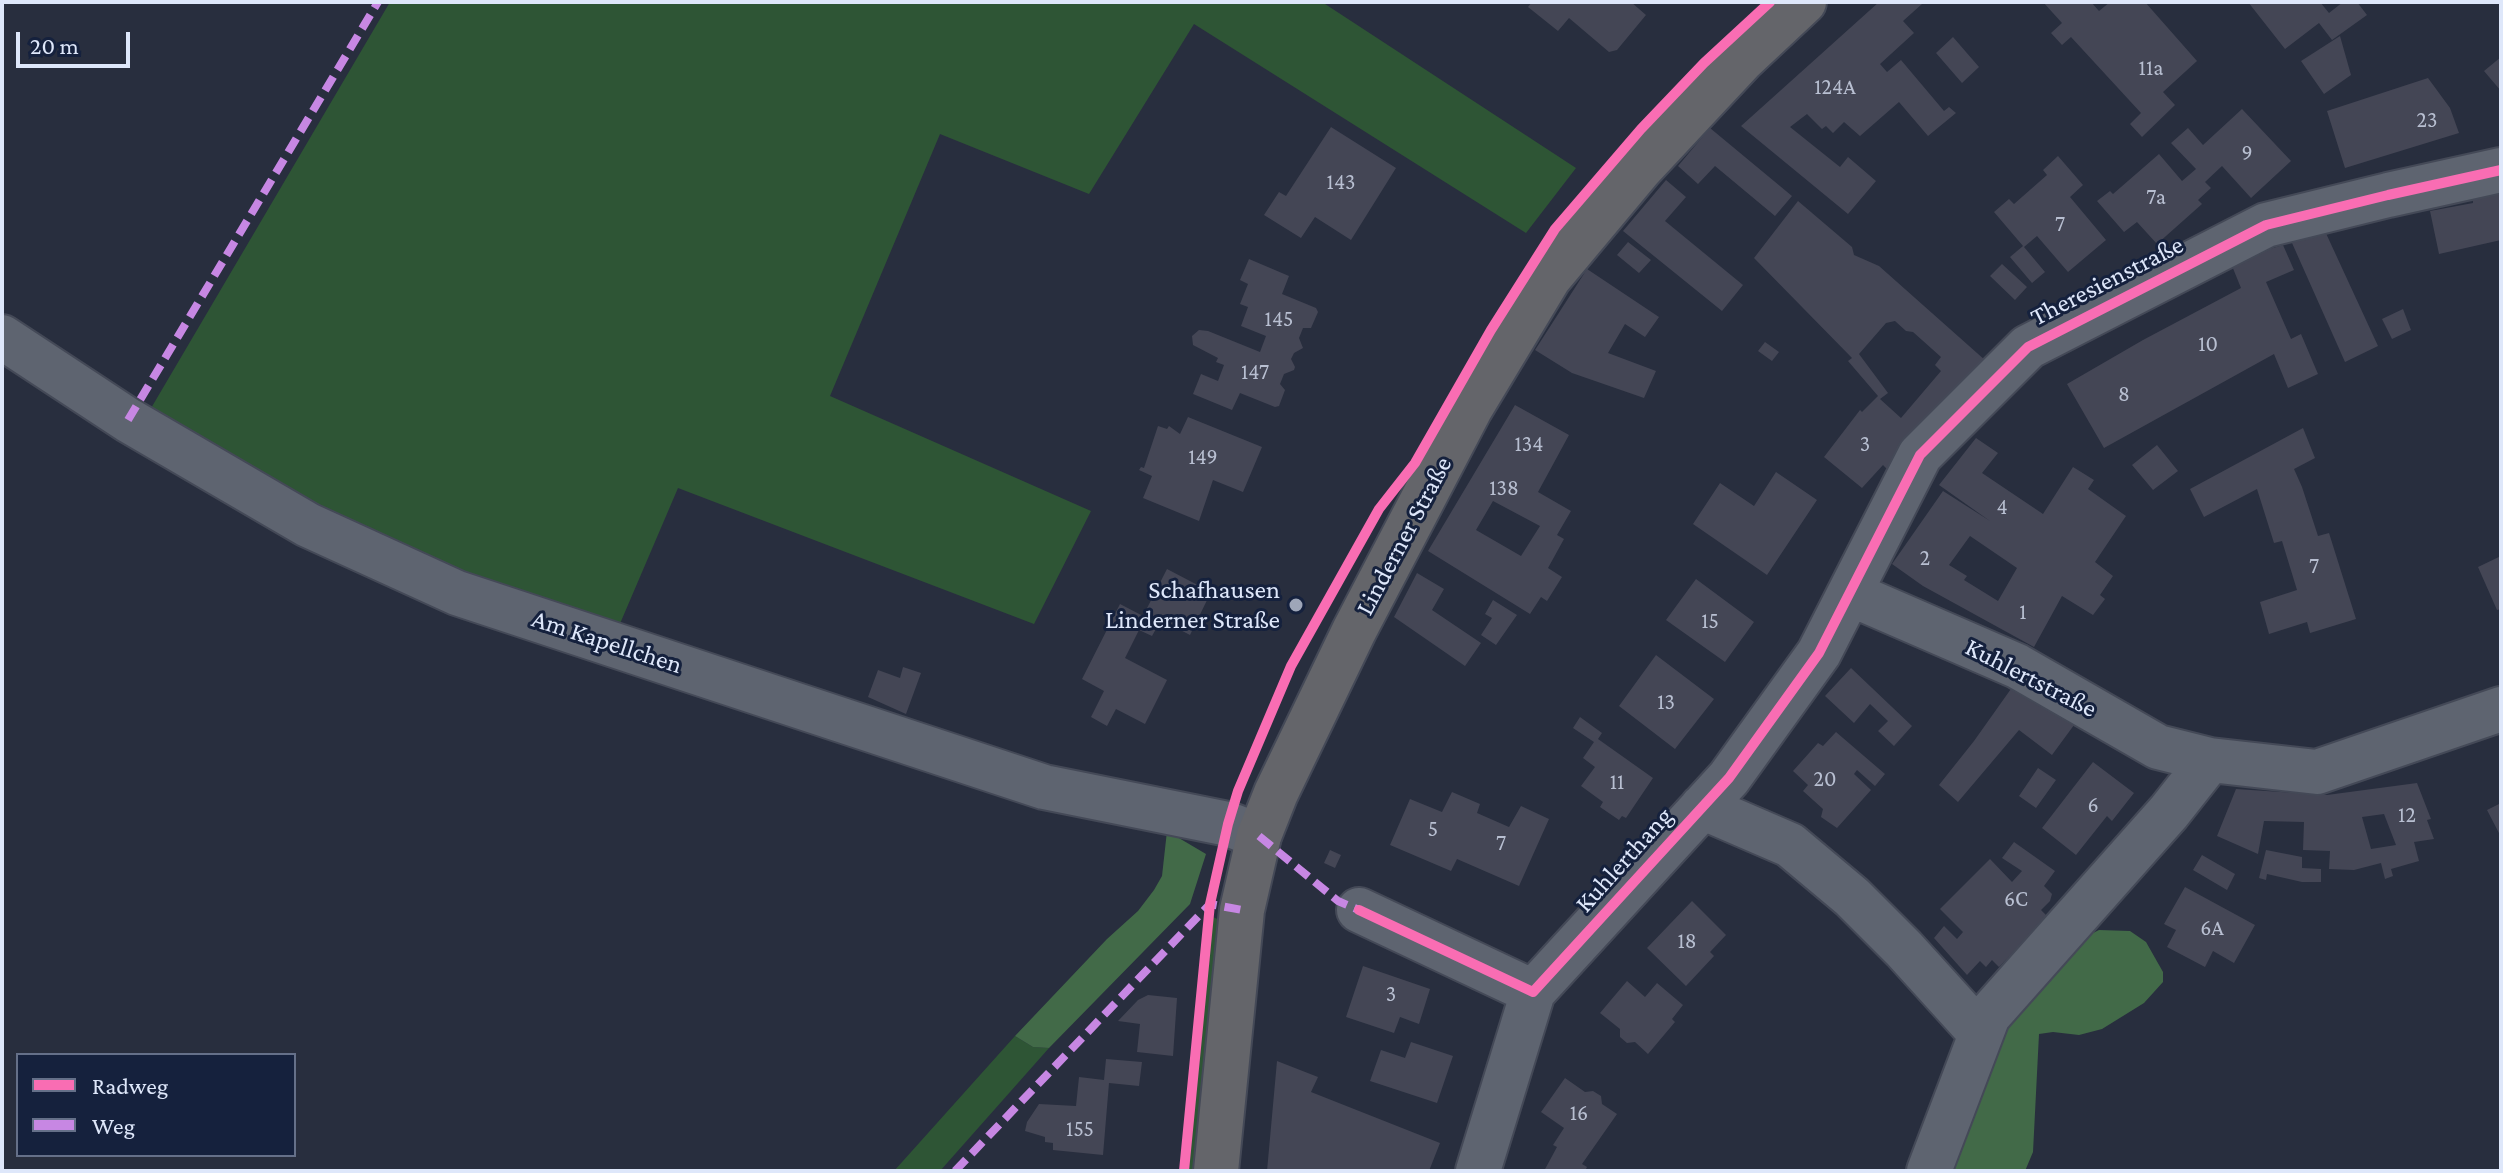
<!DOCTYPE html>
<html>
<head>
<meta charset="utf-8">
<style>
	body { margin:0 }
	#map { position:relative; width:2503px; height:1173px; overflow:hidden; background:#282e3e; font-family:"Crimson Pro",serif }
	canvas { display:block }
	.frame { position:absolute; inset:0; border:4px solid #dee7fa; pointer-events:none }
	.legend { position:absolute; left:16px; top:1053px; width:280px; height:104px; box-sizing:border-box; background:#15213d; border:2px solid #657089; margin:0; padding:10px 14px; list-style:none; font-size:24px; color:#dee7fa }
	.legend li { display:flex; align-items:center; gap:16px; height:40px }
	.legend b { width:40px; border:2px solid #657089 }
	.scale { position:absolute; left:16px; top:32px; width:114px; height:36px; box-sizing:border-box; border:4px solid #dee7fa; border-top:0; padding-left:10px; font-size:24px; line-height:28px; white-space:nowrap; color:#dee7fa; -webkit-text-stroke:6px #15213d; paint-order:stroke }
</style>
</head>
<body>
<div id="map">
<canvas width="2503" height="1173"></canvas>
<div class="frame"></div>
<ul class="legend">
<li><b style="height:10px;background:#f96db3"></b>Radweg</li>
<li><b style="height:10px;background:#c787e3"></b>Weg</li>
</ul>
<div class="scale">20 m</div>
</div>
<script>
const g = document.querySelector('canvas').getContext('2d');
g.lineJoin = 'round';
function fill(path, color) { g.fillStyle = color; g.fill(path, 'evenodd'); }
const toPath = rows => new Path2D(rows.map(r => 'M' + r).join(''));
function stroke(path, color, width, dash) { g.strokeStyle = color; g.lineWidth = width; g.lineCap = dash ? 'butt' : 'round'; g.setLineDash(dash || []); g.stroke(path); }
function write(font, color, halo, rows, align = 'center') {
  g.font = font + ' "Crimson Pro",serif'; g.lineWidth = 6; g.setLineDash([]); g.textBaseline = 'middle'; g.strokeStyle = halo; g.fillStyle = color; for (const [text, x, y, turn = 0] of rows) {
    g.save(); g.translate(x, y); g.rotate((+turn || 0) * Math.PI / 180); g.textAlign = isNaN(turn) ? turn : align; if (halo) g.strokeText(text, 0, 0); g.fillText(text, 0, 0); g.restore();
  }
}
fill(toPath([
	[390,2,1322,2,1576,168,1526,233,1194,24,1089,194,940,134,830,396,1091,511,1034,624,678,488,616,633,391,549,147,415],
	[1213,917,1224,922,1201,1171,1188,1171],
	[1015,1036,1033,1047,1049,1048,940,1171,894,1171]
]), '#2e5535');
fill(toPath([
	[1167,831,1206,854,1190,904,1049,1048,1033,1047,1015,1036,1107,939,1138,911,1154,890,1162,876],
	[2099,930,2130,931,2146,942,2163,972,2163,982,2144,1003,2102,1029,2079,1035,2053,1032,2039,1034,2033,1152,2025,1171,1938,1171,1990,1044,2083,938]
]), '#426a48');
fill(toPath([
	[1532,2,1631,2,1646,15,1617,50,1609,52,1569,18,1558,31,1528,7],
	[1879,2,1922,4,1903,21,1914,33,1880,64,1887,72,1901,60,1944,111,1949,107,1956,113,1928,136,1899,102,1860,136,1844,122,1833,133,1826,126,1822,129,1807,114,1790,127,1840,167,1848,157,1876,181,1848,214,1741,126],
	[2043,2,2091,2,2099,11,2110,2,2145,2,2197,61,2163,92,2175,105,2142,137,2130,124,2141,113,2071,37,2062,45,2051,33,2062,23],
	[2248,2,2320,2,2329,13,2343,2,2357,2,2367,15,2332,40,2319,23,2285,49],
	[2340,36,2351,75,2324,94,2301,61],
	[1953,37,1979,67,1962,83,1936,53],
	[2501,57,2501,91,2484,71],
	[2428,78,2450,108,2459,133,2345,168,2327,111],
	[2242,109,2291,161,2251,198,2222,166,2205,182,2211,188,2198,200,2202,204,2157,244,2137,222,2124,232,2097,201,2110,191,2113,194,2159,154,2182,181,2196,169,2171,143,2188,128,2203,145],
	[1331,127,1396,168,1351,240,1315,217,1301,238,1264,215,1279,192,1286,196],
	[1710,128,1792,196,1775,216,1715,166,1698,184,1678,166],
	[2058,156,2083,185,2070,197,2106,240,2068,272,2037,236,2024,247,2045,272,2032,283,2010,257,2023,246,1994,212,2009,199,2014,204,2047,175,2043,170],
	[1666,180,1686,197,1665,221,1743,285,1722,311,1623,231],
	[2501,191,2501,240,2439,254,2430,211,2473,203,2473,199],
	[1798,201,1852,247,1854,255,1879,266,1986,361,1890,472,1883,465,1862,488,1824,457,1860,410,1862,412,1878,396,1848,361,1852,358,1754,258],
	[1895,321,1906,331,1913,332,1941,357,1935,365,1941,371,1901,418,1880,399,1888,393,1859,354,1886,323],
	[2324,229,2378,346,2345,362,2292,243],
	[1628,242,1651,260,1639,273,1617,255],
	[2283,245,2294,270,2266,282,2291,339,2301,334,2318,374,2288,388,2274,354,2104,448,2067,384,2143,340,2241,288,2230,261],
	[1249,259,1289,276,1282,294,1316,308,1318,312,1311,328,1303,328,1299,338,1303,348,1294,353,1291,359,1295,367,1294,370,1284,374,1280,384,1285,390,1279,406,1275,407,1240,393,1232,410,1193,394,1201,374,1218,381,1224,365,1216,362,1218,358,1193,345,1192,336,1199,330,1208,331,1260,352,1266,336,1241,326,1248,307,1240,304,1248,284,1240,280],
	[2002,264,2027,287,2015,300,1990,276],
	[1587,269,1659,317,1645,337,1625,324,1608,353,1656,371,1644,398,1572,373,1535,350],
	[2403,309,2411,330,2392,339,2382,319],
	[1765,342,1779,352,1772,361,1758,351],
	[1515,405,1569,435,1538,492,1571,511,1557,535,1564,539,1548,568,1562,577,1547,601,1541,597,1530,614,1428,551],
	[1493,501,1540,526,1521,556,1476,530],
	[1188,417,1262,447,1243,492,1213,480,1199,521,1143,498,1152,476,1139,470,1141,467,1144,468,1158,426,1167,429,1169,426,1180,434],
	[2303,428,2315,458,2294,469,2302,487,2318,536,2329,533,2356,619,2310,633,2307,622,2269,634,2260,602,2297,590,2282,541,2274,543,2257,489,2204,517,2190,489],
	[1976,438,1998,453,1982,473,2043,514,2073,467,2094,480,2088,489,2126,516,2095,562,2113,576,2100,595,2105,599,2093,615,2062,596,2034,647,1923,586,1892,564,1943,491,1990,521,1939,485],
	[1970,536,2017,568,1998,601,1964,580,1967,576,1949,565],
	[2157,445,2178,471,2153,490,2132,465],
	[1776,472,1817,500,1767,575,1693,524,1720,483,1754,506],
	[2501,556,2501,609,2497,610,2478,567],
	[1167,569,1211,592,1190,635,1161,620,1152,636,1139,630,1125,658,1167,680,1145,724,1116,709,1107,726,1091,717,1104,691,1082,679,1120,604,1143,616],
	[1417,573,1444,589,1432,610,1481,643,1465,666,1394,617],
	[1696,579,1754,622,1725,662,1666,620],
	[1493,600,1517,615,1496,645,1481,635,1492,618,1485,614],
	[1656,655,1714,699,1675,749,1619,706],
	[903,667,921,673,906,714,868,697,878,670,900,678],
	[1851,668,1912,726,1894,746,1878,731,1888,721,1870,704,1854,723,1825,696],
	[2018,679,2077,721,2052,755,2019,730,1958,802,1939,785,1974,741],
	[1580,717,1602,733,1598,739,1653,778,1626,818,1622,816,1619,820,1600,807,1603,802,1581,786,1595,767,1583,758,1594,742,1573,728],
	[1836,732,1885,774,1875,786,1857,770,1854,774,1871,790,1837,828,1821,817,1823,809,1803,791,1808,785,1793,771,1818,743,1823,746],
	[2093,762,2134,793,2112,821,2107,816,2076,855,2042,828],
	[2038,768,2056,780,2036,808,2019,796],
	[2417,783,2431,819,2427,820,2434,839,2414,842,2419,861,2391,869,2393,876,2385,879,2381,863,2354,870,2329,869,2330,851,2303,850,2304,822,2264,821,2258,854,2217,836,2236,789,2327,795],
	[2384,814,2396,845,2371,849,2362,817],
	[1452,792,1480,804,1477,813,1509,827,1521,806,1549,819,1519,886,1457,859,1451,871,1390,845,1410,799,1442,812],
	[2501,803,2501,837,2487,810],
	[2014,842,2055,871,2044,886,2052,894,2050,901,2041,910,2048,917,1999,967,1992,960,1986,967,1980,961,1967,975,1934,938,1944,926,1957,939,1963,932,1940,909,1990,859,2012,882,2022,871,2002,858],
	[1330,850,1341,855,1335,868,1324,863],
	[2266,850,2302,857,2302,868,2321,869,2321,882,2302,882,2267,874,2266,880,2259,878],
	[2202,855,2235,874,2227,890,2193,870],
	[2185,887,2255,925,2234,963,2213,951,2205,967,2167,947,2176,930,2164,924],
	[1692,901,1726,935,1710,952,1714,956,1686,986,1647,948],
	[1363,966,1430,989,1419,1024,1400,1017,1394,1033,1346,1017],
	[1627,981,1645,997,1657,983,1683,1005,1672,1019,1675,1022,1648,1054,1635,1042,1627,1043,1620,1037,1620,1029,1600,1013],
	[1148,995,1177,998,1173,1056,1137,1052,1140,1024,1118,1021,1138,1000],
	[1411,1042,1453,1056,1437,1103,1370,1081,1381,1050,1405,1058],
	[1106,1059,1142,1062,1139,1086,1109,1083,1103,1155,1053,1150,1053,1143,1045,1142,1045,1137,1025,1131,1027,1122,1039,1104,1076,1106,1079,1077,1104,1080],
	[1277,1061,1318,1077,1311,1092,1440,1143,1429,1171,1267,1171],
	[1565,1078,1585,1092,1593,1091,1601,1096,1602,1104,1617,1114,1582,1164,1587,1167,1585,1171,1544,1171,1557,1147,1553,1145,1564,1128,1541,1112]
]), '#444655');
const minor = toPath([
	[2,337,128,420,308,525,457,593,1044,787,1228,824,1259,836],
	[1851,594,2017,666,2158,747,2210,760,2317,772,2501,709],
	[1702,807,1790,845,1852,897,1904,949,1981,1034],
	[1359,910,1533,992,1729,778,1819,653,1920,455,2028,347,2266,225,2388,195,2501,170],
	[1478,1171,1533,992],
	[1929,1171,1988,1016,2169,812,2210,760]
]);
const major = toPath([
	[1216,1171,1242,910,1259,836,1276,793,1354,631,1470,409,1549,278,1641,168,1742,60,1804,2]
]);
stroke(minor, '#444957', 48);
stroke(major, '#444957', 48);
stroke(minor, '#5e6470', 44);
stroke(major, '#64656a', 44);
stroke(toPath([
	[128,420,378,2],
	[1259,836,1338,901,1359,910],
	[955,1171,1210,904,1242,910]
]), '#c787e3', 8, [16, 8]);
stroke(toPath([
	[1359,910,1533,992,1729,778,1819,653,1920,455,2028,347,2266,225,2388,195,2501,170],
	[1184,1171,1210,904,1228,824,1238,791,1291,666,1379,509,1415,463,1491,330,1555,229,1641,129,1704,63,1770,2]
]), '#f96db3', 10);
for (const [x, y, r, color] of [
	[1296,605,8,"#9ea6b8"]
]) { const dot = new Path2D(); dot.arc(x, y, r, 0, 2 * Math.PI); g.fillStyle = color; g.fill(dot); stroke(dot, '#15213d', 3); }
write('22px', '#b8bfd1', null, [
	["11a",2151,68],
	["124A",1835,87],
	["23",2427,120],
	["9",2247,153],
	["143",1341,182],
	["7a",2156,197],
	["7",2060,224],
	["145",1279,319],
	["10",2208,344],
	["147",1255,372],
	["8",2124,394],
	["134",1529,444],
	["3",1865,444],
	["149",1203,457],
	["138",1504,488],
	["4",2002,507],
	["2",1925,558],
	["7",2314,566],
	["1",2023,612],
	["15",1710,621],
	["13",1666,702],
	["20",1825,779],
	["11",1617,782],
	["6",2093,805],
	["12",2407,815],
	["5",1433,829],
	["7",1501,843],
	["6C",2016,899],
	["6A",2212,928],
	["18",1687,941],
	["3",1391,994],
	["16",1579,1113],
	["155",1080,1129]
]);
write('26px', '#dee7fa', '#15213d', [
	["Theresienstraße",2107,281,-27],
	["Linderner Straße",1404,536,-62],
	["Am Kapellchen",607,642,18],
	["Kuhlertstraße",2031,678,27],
	["Kuhlerthang",1624,860,-48]
]);
write('26px', '#dee7fa', '#15213d', [
	["Schafhausen",1280,590],
	["Linderner Straße",1280,620]
], 'right');
</script>
</body>
</html>
